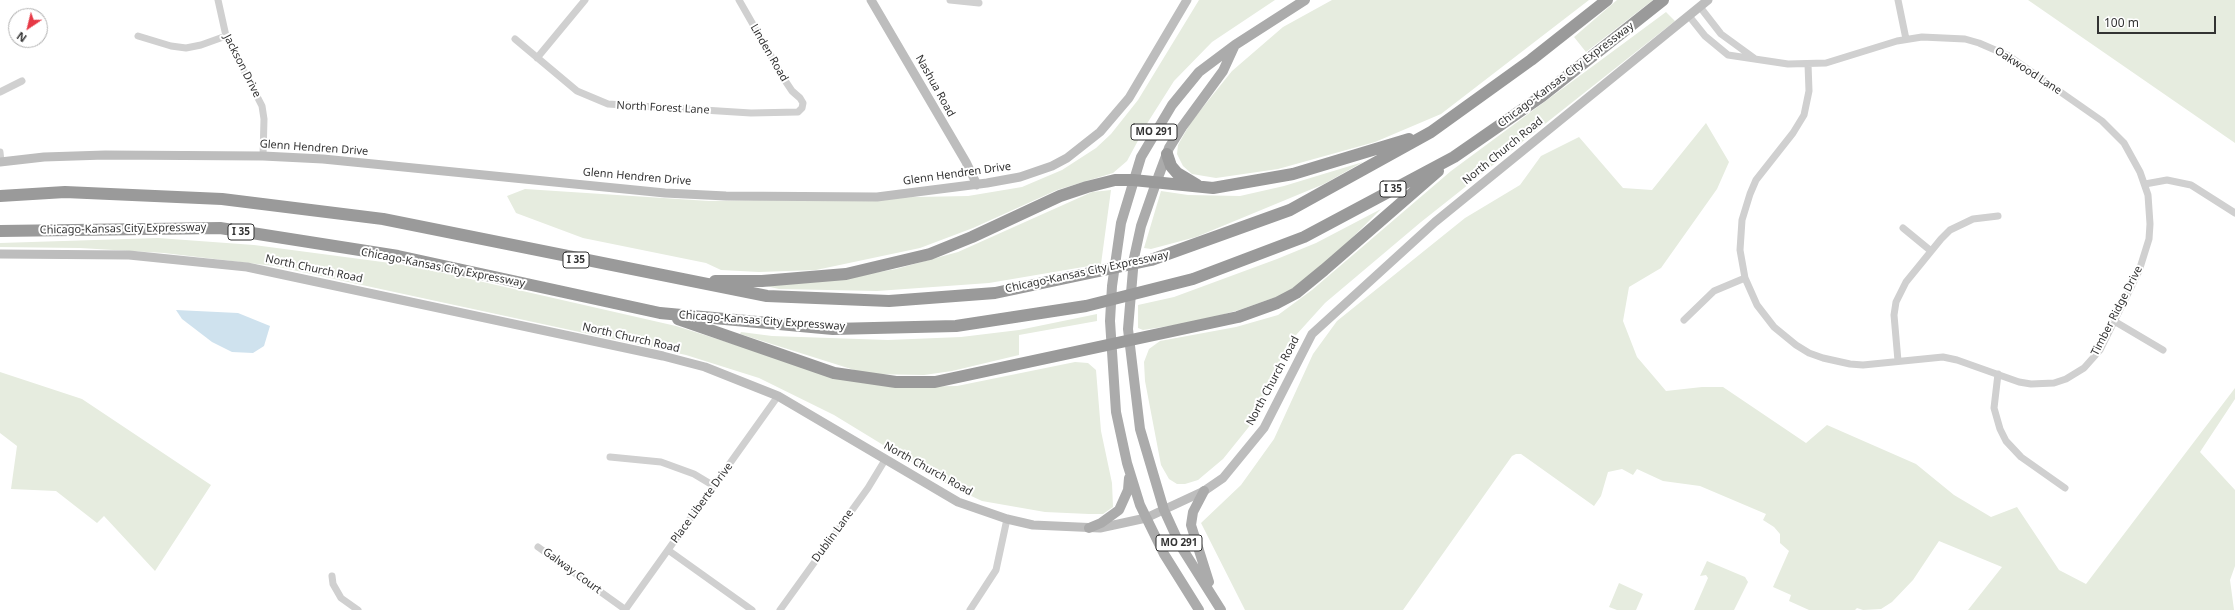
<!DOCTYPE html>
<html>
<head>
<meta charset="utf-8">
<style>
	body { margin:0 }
	#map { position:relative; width:2235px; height:610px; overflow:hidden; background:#fff; font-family:"Noto Sans",sans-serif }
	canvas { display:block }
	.north { position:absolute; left:8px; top:8px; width:40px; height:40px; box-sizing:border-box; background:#fff; border:1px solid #adadad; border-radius:50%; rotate:215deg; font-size:11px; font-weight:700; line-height:16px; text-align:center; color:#333 }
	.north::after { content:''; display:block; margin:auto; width:14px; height:18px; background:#e63946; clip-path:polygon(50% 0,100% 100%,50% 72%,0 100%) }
	.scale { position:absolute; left:2097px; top:16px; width:119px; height:18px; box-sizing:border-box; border:2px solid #333; border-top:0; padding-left:5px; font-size:12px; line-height:14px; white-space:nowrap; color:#333; -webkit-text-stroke:3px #fff; paint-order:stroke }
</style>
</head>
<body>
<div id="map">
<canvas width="2235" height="610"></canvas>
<div class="north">N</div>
<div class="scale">100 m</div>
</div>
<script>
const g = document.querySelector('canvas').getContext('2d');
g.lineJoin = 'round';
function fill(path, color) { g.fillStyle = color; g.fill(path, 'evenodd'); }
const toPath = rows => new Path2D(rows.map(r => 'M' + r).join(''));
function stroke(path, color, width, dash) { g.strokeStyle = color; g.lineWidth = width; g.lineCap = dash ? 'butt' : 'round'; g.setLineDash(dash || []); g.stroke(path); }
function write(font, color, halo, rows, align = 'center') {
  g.font = font + ' "Noto Sans",sans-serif'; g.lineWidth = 4; g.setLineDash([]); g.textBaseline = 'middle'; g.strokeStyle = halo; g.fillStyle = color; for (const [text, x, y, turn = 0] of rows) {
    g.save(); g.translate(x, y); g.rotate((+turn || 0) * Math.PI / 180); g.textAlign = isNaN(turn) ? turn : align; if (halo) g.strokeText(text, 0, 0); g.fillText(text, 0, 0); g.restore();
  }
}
fill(toPath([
	[1199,0,1275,0,1212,42,1174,81,1148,122,1127,161,1113,173,1057,190,973,228,920,248,816,270,759,272,721,270,706,263,583,238,516,213,507,196,525,189,709,201,968,196,1022,187,1062,170,1096,148,1111,134,1138,100],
	[1332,0,1589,0,1441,114,1375,142,1278,169,1216,178,1192,174,1183,166,1177,154,1178,145,1191,122,1232,71,1283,27],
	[1617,0,1653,0,1586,52,1574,37],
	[2028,0,2235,0,2235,143],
	[1666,12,1675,21,1421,222,1325,303,1287,345,1252,423,1223,459,1198,480,1185,484,1177,484,1169,479,1161,465,1145,381,1144,362,1149,349,1160,341,1236,327,1278,315,1312,290,1451,171],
	[1706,123,1729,162,1717,189,1661,268,1629,287,1623,321,1637,357,1666,391,1702,387,1723,387,1806,443,1827,425,1916,464,1954,495,1991,517,2017,507,2059,570,2086,584,2235,388,2235,399,2200,452,2235,490,2235,566,2230,580,2234,610,1968,610,2002,567,1939,541,1913,580,1892,602,1881,609,1863,610,1857,608,1855,610,1809,610,1789,601,1791,595,1773,587,1789,551,1780,543,1780,534,1774,527,1763,520,1766,514,1700,486,1663,481,1637,469,1633,475,1622,469,1608,472,1601,496,1594,506,1521,454,1516,454,1512,456,1403,610,1245,610,1201,523,1241,485,1274,439,1313,354,1337,321,1465,218,1520,185,1541,156,1579,137,1623,188,1652,190],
	[1363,162,1324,184,1196,237,1151,249,1144,248,1161,191,1188,195,1240,196,1284,186],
	[1111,190,1101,264,989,283,877,291,779,289,766,286,840,279,896,269,958,252,1092,192],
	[1381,209,1338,252,1304,281,1282,295,1239,310,1195,322,1143,330,1138,328,1138,305,1174,297,1277,259,1316,243],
	[158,238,254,245,413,266,676,326,768,355,901,387,957,386,1075,362,1088,363,1096,370,1101,431,1112,483,1113,507,1103,514,1089,514,1045,512,982,501,952,487,834,415,759,378,686,355,274,266,164,253,80,248,0,247,0,243],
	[1097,314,1097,321,1019,335,1019,355,952,371,924,375,867,374,740,334,741,332,772,336,888,340,961,337,1019,330],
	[0,372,82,399,211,485,155,571,104,516,97,523,56,491,11,489,17,446,0,433],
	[1707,561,1745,577,1748,582,1734,610,1694,610,1708,578,1706,575,1700,576],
	[1619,583,1643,594,1636,610,1617,610,1609,607]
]), '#e6ecdf');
fill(toPath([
	[176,310,238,313,270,326,264,346,253,353,232,352,212,342,182,319]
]), '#cfe2ee');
stroke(toPath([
	[218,0,226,36,262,106,264,119,263,156],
	[950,0,979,3],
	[1898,0,1906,39],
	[1700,7,1721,34,1754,58],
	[1689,16,1705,36,1728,55,1788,64,1826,63,1897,41,1922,37,1965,39,1979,43,2009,56,2102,121,2124,143,2140,172,2148,195,2150,224,2149,239,2139,271,2100,350,2084,368,2066,379,2054,383,2031,384,2019,382,1957,360,1943,357,1863,365,1850,364,1823,358,1809,353,1796,345,1774,327,1757,305,1745,278,1740,250,1742,220,1750,194,1756,180,1793,133,1804,115,1809,91,1808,64],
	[138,36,171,46,186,48,201,45,226,36],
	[515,39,577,91,608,104,751,113,798,112,802,108,803,103,800,98,792,91,786,82,739,0],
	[537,58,585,0],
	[0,92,22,81],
	[0,152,1,162],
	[2145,184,2167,180,2191,185,2235,213],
	[1903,228,1931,251],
	[1684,320,1714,291,1745,278],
	[2114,321,2163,350],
	[1898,361,1894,315,1896,302,1906,282,1941,239,1950,230,1973,219,1998,216],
	[1998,374,1994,408,2000,429,2006,441,2021,457,2065,488],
	[610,457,661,462,694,474,714,486],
	[538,547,626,610],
	[668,550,752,610],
	[332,576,333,584,341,598,358,610],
	[625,610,778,396],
	[780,610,868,488,885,460],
	[970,610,996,570,1007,519]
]), '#d0d0d0', 7);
stroke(toPath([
	[871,0,966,162,977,185],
	[0,162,44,157,105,155,263,156,323,159,665,193,726,196,877,197,987,183,1020,177,1052,166,1067,158,1100,132,1129,98,1187,0],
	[0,254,129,255,247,267,663,356,705,367,778,396,958,502,1007,519,1033,525,1100,528,1146,518,1204,491,1223,478,1264,428,1312,334,1435,222,1708,0]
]), '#bdbdbd', 9);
stroke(toPath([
	[1204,491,1193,512,1191,525,1209,582],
	[1089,528,1101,523,1119,510,1128,490,1129,478],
	[1199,610,1164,554,1140,505,1127,463,1116,412,1110,321,1112,286,1121,223,1141,157,1172,105,1199,72,1235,45,1305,0],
	[1221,610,1180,545,1164,510,1140,429,1128,329,1134,258,1141,226,1156,183,1169,148,1182,127,1223,71,1234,47]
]), '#ababab', 10);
stroke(toPath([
	[1167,154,1171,166,1177,173,1197,185],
	[0,196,65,192,222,199,383,219,767,296,889,301,995,293,1151,260,1290,210,1431,132,1531,60,1607,0],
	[0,231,220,228,398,256,660,313,833,329,956,326,1086,306,1193,279,1304,237,1454,157,1542,96,1663,0],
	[715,281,762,281,846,274,930,254,972,237,1060,196,1087,187,1115,180,1133,180,1213,188,1293,174,1409,139],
	[678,319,834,373,896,382,935,382,1238,317,1277,303,1296,293,1324,270,1438,171]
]), '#9a9a9a', 12);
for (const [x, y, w] of [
	[1154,132,46],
	[1393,189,26],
	[241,232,26],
	[576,260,26],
	[1179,543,46]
]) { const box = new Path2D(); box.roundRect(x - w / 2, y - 8, w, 16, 3); g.fillStyle = '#fff'; g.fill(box); stroke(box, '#333', 1); }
write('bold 10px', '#333', null, [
	["MO 291",1154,132],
	["I 35",1393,189],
	["I 35",241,232],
	["I 35",576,260],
	["MO 291",1179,543]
]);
write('11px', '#333', '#fff', [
	["Linden Road",769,53,60],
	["Jackson Drive",242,66,63],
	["Oakwood Lane",2028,71,33],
	["Chicago-Kansas City Expressway",1566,75,-37],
	["Nashua Road",935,86,61],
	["North Forest Lane",663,108,3],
	["Glenn Hendren Drive",314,148,4],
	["North Church Road",1503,151,-39],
	["Glenn Hendren Drive",957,174,-8],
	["Glenn Hendren Drive",637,177,5],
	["Chicago-Kansas City Expressway",123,229,-1],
	["Chicago-Kansas City Expressway",443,268,11],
	["North Church Road",314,269,12],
	["Chicago-Kansas City Expressway",1087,272,-12],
	["Timber Ridge Drive",2117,311,-63],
	["Chicago-Kansas City Expressway",762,321,4],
	["North Church Road",631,338,13],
	["North Church Road",1273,381,-62],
	["North Church Road",928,469,29],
	["Place Liberte Drive",702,503,-54],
	["Dublin Lane",833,536,-54],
	["Galway Court",572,571,36]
]);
</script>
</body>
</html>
